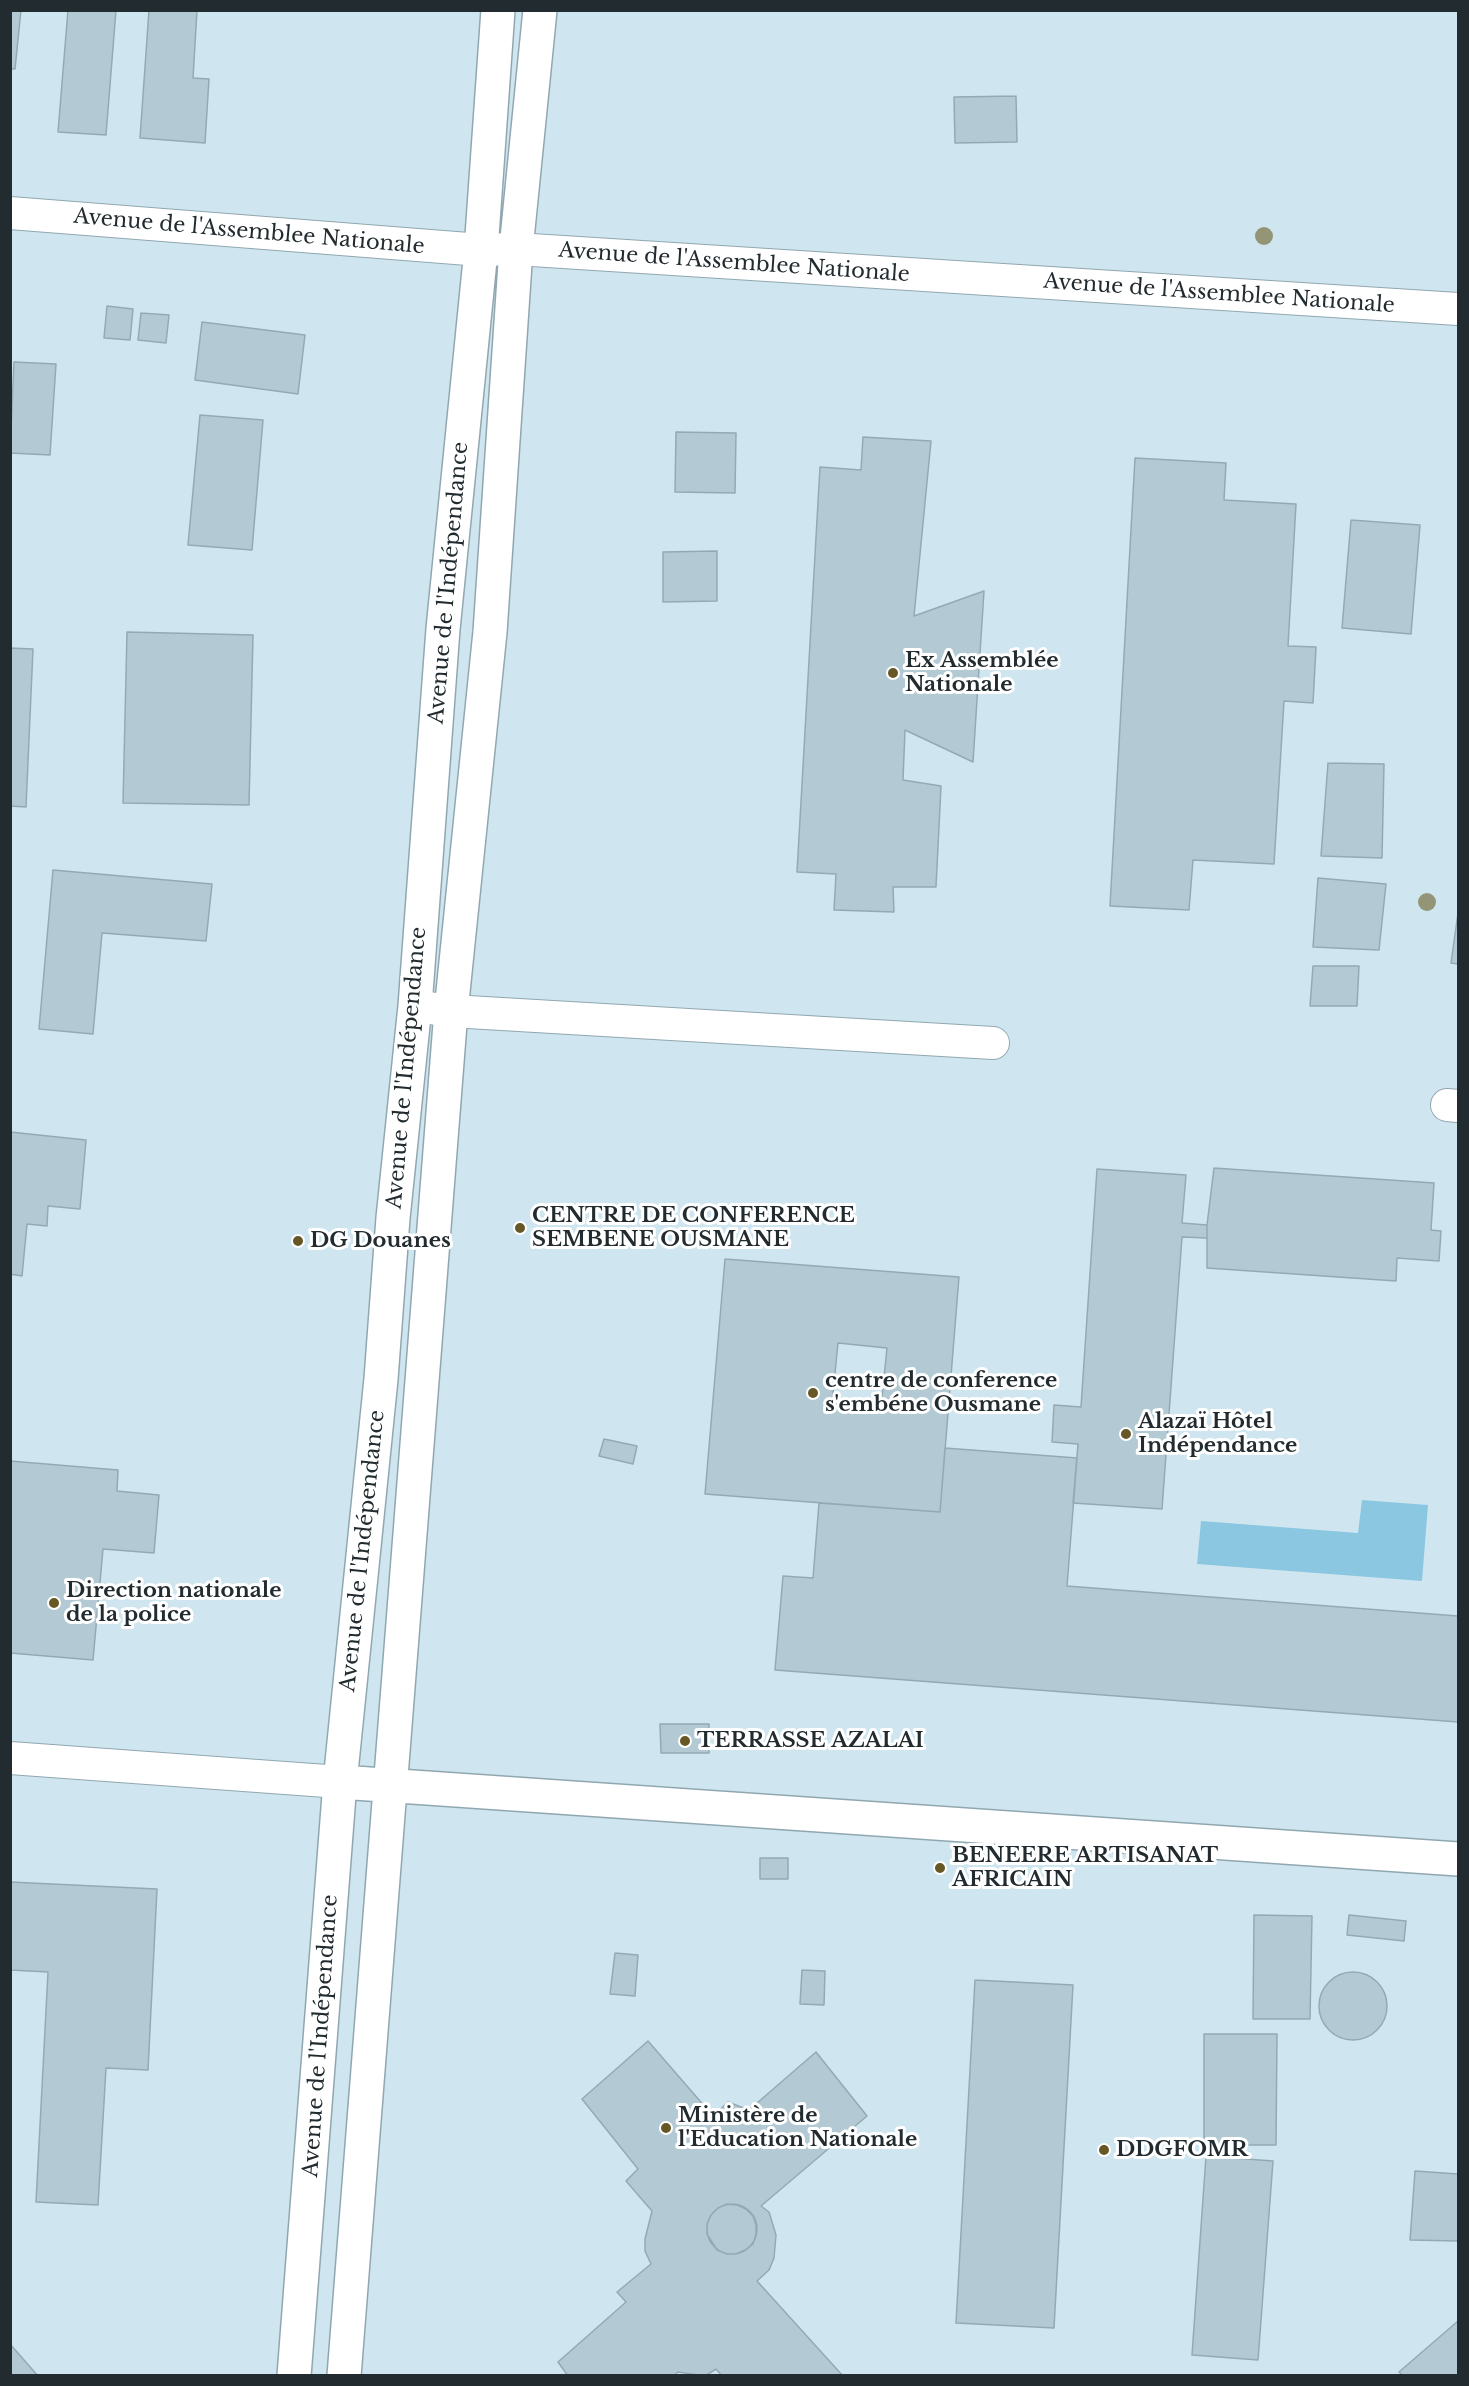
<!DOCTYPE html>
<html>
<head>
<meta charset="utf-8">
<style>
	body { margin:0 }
	#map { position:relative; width:1469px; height:2386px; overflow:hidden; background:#cfe6f1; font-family:"Libre Baskerville",serif }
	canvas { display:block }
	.frame { position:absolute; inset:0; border:12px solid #222b2f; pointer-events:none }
</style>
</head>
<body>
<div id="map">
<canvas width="1469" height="2386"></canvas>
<div class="frame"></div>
</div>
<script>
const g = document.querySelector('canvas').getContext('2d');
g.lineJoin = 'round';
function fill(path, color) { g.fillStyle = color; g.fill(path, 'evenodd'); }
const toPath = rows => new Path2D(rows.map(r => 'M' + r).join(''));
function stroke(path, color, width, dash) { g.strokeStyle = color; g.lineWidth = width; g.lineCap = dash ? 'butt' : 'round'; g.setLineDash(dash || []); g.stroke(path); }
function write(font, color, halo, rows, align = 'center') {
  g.font = font + ' "Libre Baskerville",serif'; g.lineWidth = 6; g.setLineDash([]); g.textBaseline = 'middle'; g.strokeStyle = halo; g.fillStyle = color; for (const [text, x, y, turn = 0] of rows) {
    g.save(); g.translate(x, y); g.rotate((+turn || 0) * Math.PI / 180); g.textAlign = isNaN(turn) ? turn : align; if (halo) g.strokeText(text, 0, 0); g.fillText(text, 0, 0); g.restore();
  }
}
fill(toPath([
	[1362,1500,1428,1505,1422,1581,1197,1564,1201,1521,1358,1533]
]), '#8bc7e1');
const building = toPath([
	[10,10,21,10,15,69,10,69,10,10],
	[68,10,116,10,106,135,58,132,68,10],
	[149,10,197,10,193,78,209,79,205,143,140,138,149,10],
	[1016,96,1017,142,955,143,954,97,1016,96],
	[107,306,133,309,130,340,104,338,107,306],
	[141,313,169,315,166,343,138,340,141,313],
	[202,322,305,335,298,394,195,380,202,322],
	[14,362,56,364,50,455,10,453,14,362],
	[200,415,263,420,252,550,188,545,200,415],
	[676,432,736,433,735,493,675,492,676,432],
	[863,437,931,441,914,616,984,591,973,762,905,730,903,780,941,786,936,887,893,887,894,912,834,910,836,874,797,872,820,467,861,470,863,437],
	[1135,458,1226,463,1224,500,1296,504,1288,646,1316,647,1313,703,1284,701,1274,864,1193,860,1189,910,1110,906,1135,458],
	[1351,520,1420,525,1411,634,1342,628,1351,520],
	[717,551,717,601,663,602,663,552,717,551],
	[127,632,253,635,249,805,123,803,127,632],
	[10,648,33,649,26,807,10,806,10,648],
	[1328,763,1384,764,1382,858,1321,856,1328,763],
	[53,870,212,884,206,941,102,933,93,1034,39,1029,53,870],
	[1318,878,1386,884,1379,950,1313,947,1318,878],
	[1458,913,1458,964,1451,963,1458,913],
	[1313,966,1359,966,1357,1006,1310,1006,1313,966],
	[10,1132,86,1140,80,1209,48,1206,47,1226,27,1224,22,1276,10,1274,10,1132],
	[1214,1168,1434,1183,1431,1230,1441,1231,1439,1261,1397,1258,1396,1281,1207,1268,1207,1225,1214,1168],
	[1097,1169,1186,1175,1182,1223,1207,1225,1207,1238,1182,1237,1162,1509,1073,1503,1078,1444,1052,1442,1054,1405,1081,1407,1097,1169],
	[725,1259,959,1277,940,1512,705,1494,725,1259],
	[838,1343,887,1348,881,1407,832,1403,838,1343],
	[604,1439,637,1446,633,1464,599,1456,604,1439],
	[945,1448,1077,1458,1067,1586,1458,1616,1458,1722,775,1670,783,1576,813,1578,819,1503,940,1512,945,1448],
	[10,1461,118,1470,117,1491,159,1495,154,1553,103,1549,93,1660,10,1653,10,1461],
	[660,1724,709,1724,709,1753,661,1753,660,1724],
	[760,1858,788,1858,788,1879,760,1879,760,1858],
	[10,1882,157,1889,148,2070,106,2068,98,2205,36,2202,48,1972,10,1970,10,1882],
	[1254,1915,1312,1916,1310,2019,1253,2019,1254,1915],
	[1349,1915,1406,1921,1404,1941,1347,1935,1349,1915],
	[615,1953,638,1955,635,1996,610,1994,615,1953],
	[802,1970,825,1971,824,2005,800,2004,802,1970],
	'1319 2006a34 34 0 1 1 68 0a34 34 0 1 1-68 0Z',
	[975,1980,1073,1985,1054,2328,956,2323,975,1980],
	[1204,2034,1277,2034,1276,2145,1204,2145,1204,2034],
	[648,2041,713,2116,728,2102,749,2110,816,2052,867,2116,761,2206,769,2212,776,2235,774,2258,769,2270,757,2281,843,2376,722,2376,716,2369,705,2376,678,2372,673,2376,568,2376,558,2362,626,2302,617,2292,651,2264,645,2251,645,2239,652,2211,626,2181,638,2169,582,2099,648,2041],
	[727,2204,737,2205,746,2209,753,2216,756,2225,756,2234,753,2244,745,2250,736,2254,727,2254,717,2250,707,2234,707,2224,711,2215,718,2208,727,2204],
	[1206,2156,1273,2161,1258,2360,1192,2355,1206,2156],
	[1415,2171,1458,2174,1458,2241,1410,2240,1415,2171],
	'707 2229a25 25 0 1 1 50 0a25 25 0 1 1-50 0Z',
	[1458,2321,1458,2376,1403,2376,1399,2372,1458,2321],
	[10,2344,38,2376,10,2376,10,2344]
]);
fill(building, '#b3cad4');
stroke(building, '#94aab3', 1.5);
const street = toPath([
	[10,213,481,250,516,249,1458,309],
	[415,1006,451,1011,993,1043],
	[1447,1105,1458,1106],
	[10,1758,340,1782]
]);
const primary = toPath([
	[340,1782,1458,1859],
	[294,2376,340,1782,381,1379,393,1218,415,1006,443,629,481,250,498,10],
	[344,2376,451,1011,490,632,516,249,540,10]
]);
stroke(street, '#91a7b0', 34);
stroke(primary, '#91a7b0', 36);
stroke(street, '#fff', 32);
stroke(primary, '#fff', 33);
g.fillStyle = '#949577';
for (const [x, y] of [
	[1264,236],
	[1427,902]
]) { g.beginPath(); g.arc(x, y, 9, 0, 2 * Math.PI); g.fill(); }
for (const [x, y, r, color] of [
	[893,673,6,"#665725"],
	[520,1228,6,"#665725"],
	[298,1241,6,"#665725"],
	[813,1393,6,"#665725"],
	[1126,1434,6,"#665725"],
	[54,1603,6,"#665725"],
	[685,1741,6,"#665725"],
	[940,1868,6,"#665725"],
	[666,2128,6,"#665725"],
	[1104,2150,6,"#665725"]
]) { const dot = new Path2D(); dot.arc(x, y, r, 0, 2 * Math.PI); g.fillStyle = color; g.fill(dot); stroke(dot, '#fff', 2); }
write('21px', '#222b2f', '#fff', [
	["Avenue de l'Assemblee Nationale",249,232,5],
	["Avenue de l'Assemblee Nationale",734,263,4],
	["Avenue de l'Assemblee Nationale",1219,294,4],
	["Avenue de l'Indépendance",449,583,-85],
	["Avenue de l'Indépendance",407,1068,-85],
	["Avenue de l'Indépendance",363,1551,-84],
	["Avenue de l'Indépendance",321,2036,-86]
]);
write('bold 21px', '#222b2f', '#fff', [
	["Ex Assemblée",905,661],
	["Nationale",905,685],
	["CENTRE DE CONFERENCE",532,1216],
	["SEMBENE OUSMANE",532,1240],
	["DG Douanes",310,1241],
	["centre de conference",825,1381],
	["s'embéne Ousmane",825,1405],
	["Alazaï Hôtel",1138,1422],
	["Indépendance",1138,1446],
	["Direction nationale",66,1591],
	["de la police",66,1615],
	["TERRASSE AZALAI",697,1741],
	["BENEERE ARTISANAT",952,1856],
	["AFRICAIN",952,1880],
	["Ministère de",678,2116],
	["l'Education Nationale",678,2140],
	["DDGFOMR",1116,2150]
], 'left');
</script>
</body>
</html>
